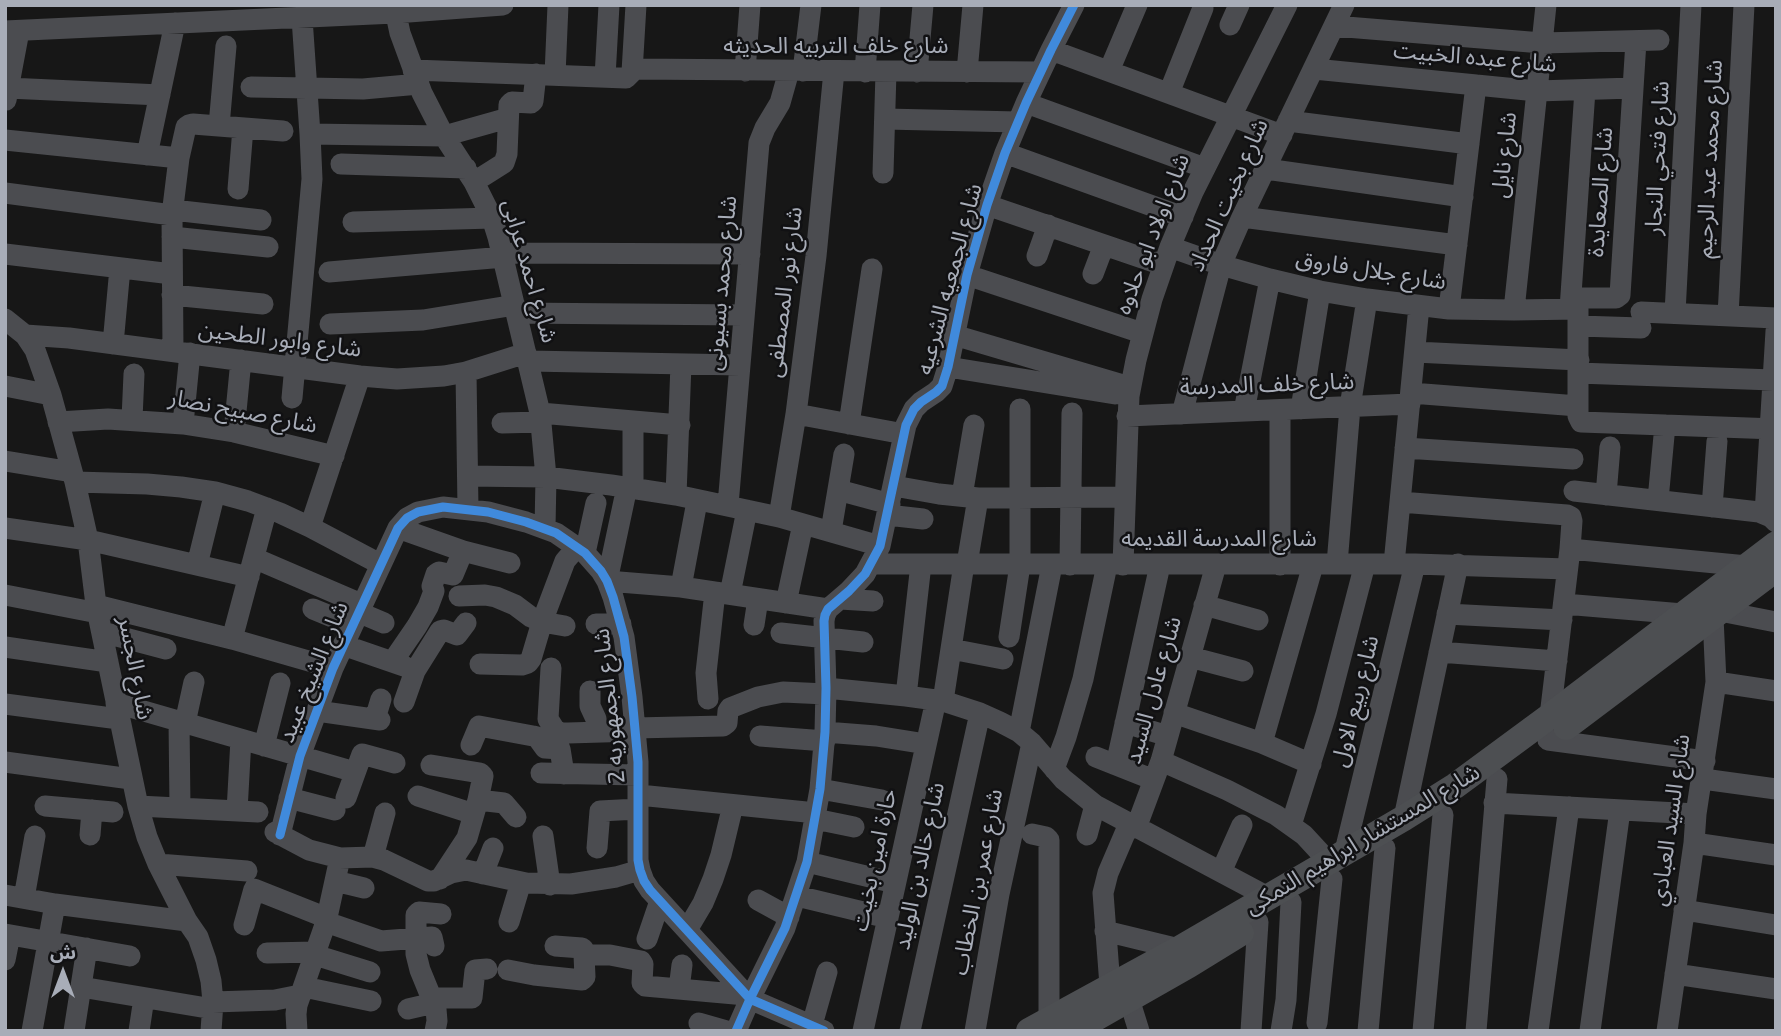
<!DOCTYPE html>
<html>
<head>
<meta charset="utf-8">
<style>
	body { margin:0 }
	#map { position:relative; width:1781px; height:1036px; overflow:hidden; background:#171717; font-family:"Exo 2","Noto Sans Arabic",sans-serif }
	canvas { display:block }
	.frame { position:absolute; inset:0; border:7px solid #a8adb8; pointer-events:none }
	.north { position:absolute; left:28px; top:938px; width:70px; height:70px; -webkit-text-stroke:5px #111113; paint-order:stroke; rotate:0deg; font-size:19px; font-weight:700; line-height:28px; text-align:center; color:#a8adb8 }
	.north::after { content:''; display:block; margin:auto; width:24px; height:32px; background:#a8adb8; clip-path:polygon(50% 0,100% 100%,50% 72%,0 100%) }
</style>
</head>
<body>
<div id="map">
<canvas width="1781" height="1036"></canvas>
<div class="frame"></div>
<div class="north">ش</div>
</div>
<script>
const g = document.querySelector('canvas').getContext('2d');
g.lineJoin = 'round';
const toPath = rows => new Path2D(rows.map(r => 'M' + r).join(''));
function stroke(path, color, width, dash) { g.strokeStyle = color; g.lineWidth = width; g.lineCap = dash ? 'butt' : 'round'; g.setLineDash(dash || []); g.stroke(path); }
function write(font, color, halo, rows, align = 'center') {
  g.font = font + ' "Exo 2","Noto Sans Arabic",sans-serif'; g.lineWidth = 5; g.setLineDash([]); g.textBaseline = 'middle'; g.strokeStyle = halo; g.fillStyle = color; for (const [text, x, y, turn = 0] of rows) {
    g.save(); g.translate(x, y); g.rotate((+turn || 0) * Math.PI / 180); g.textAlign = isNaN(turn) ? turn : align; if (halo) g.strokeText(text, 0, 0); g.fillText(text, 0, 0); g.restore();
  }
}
stroke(toPath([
	[394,5,400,33,422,93,444,136,474,182,492,218,498,237,540,413,546,477,545,528],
	[1230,25,1239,5],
	[1334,26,1542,43,1659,40],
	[5,31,395,13,503,5],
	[1051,50,1282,135],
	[632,69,1040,72],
	[1314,69,1537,91,1633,88],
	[413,70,626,78,632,72,636,5],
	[745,71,750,5],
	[803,71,811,5],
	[1109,71,1137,5],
	[865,72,870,5],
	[917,72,923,5],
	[967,72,973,5],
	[555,75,558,5],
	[605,77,609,5],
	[251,87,363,89,419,84],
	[8,88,160,95],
	[1169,93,1203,8],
	[6,100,19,31],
	[1026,103,1205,168],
	[885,119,1018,122],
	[1288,121,1469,144],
	[219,126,226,46],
	[310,134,444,136,508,118],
	[5,140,179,158],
	[1005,153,1183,217],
	[147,155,175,23],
	[341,164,466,168],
	[1266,169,1463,197],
	[883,173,886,72],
	[474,182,504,163,507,154,509,105,512,102,531,103,533,101,536,74],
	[238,189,243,128],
	[5,193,172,215],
	[987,205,1163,265],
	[173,210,261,220],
	[1242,217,1457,245],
	[353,222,492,218],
	[172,237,268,247],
	[1170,247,1221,265,1270,279,1320,291,1367,299,1449,309,1514,310,1578,309,1578,416,1581,422,1776,429],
	[503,253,750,254],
	[5,254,172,274],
	[1037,256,1048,225],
	[329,272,504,257],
	[1093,274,1104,245],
	[967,275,1142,333],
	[172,295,263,304],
	[1571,298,1616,298,1620,295,1636,41],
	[1449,309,1476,85],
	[1570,309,1585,90],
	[1514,310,1546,5],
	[1641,312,1776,318],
	[517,313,744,315],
	[1675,313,1691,5],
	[1728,316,1744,5],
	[5,319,25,335,35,350,51,395,75,482,88,540,96,605,138,806,147,837,158,864,187,921,198,937,206,960,211,981,213,1002,211,1031],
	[330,324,423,320,515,305],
	[1579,326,1641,328],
	[25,335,69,338,360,376,397,379,444,376,466,372,526,353],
	[954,335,1130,387],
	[113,344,120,268],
	[173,351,172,215,179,158,186,127,189,125,193,124,283,131],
	[1415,352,1579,360],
	[529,361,740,365],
	[948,367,1115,394],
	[466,372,468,509],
	[1578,373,1773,380],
	[5,386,51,395],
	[1411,393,1578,406],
	[292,398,312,179,310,134,302,18],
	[1301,409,1320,291],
	[1280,410,1280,565],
	[1244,411,1270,279],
	[540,413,680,425],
	[796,414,904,434],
	[1182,414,1221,265,1242,217,1344,5],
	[1127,416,1410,404],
	[132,419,134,374],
	[633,421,633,488],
	[58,422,108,419,183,424,234,432,334,456],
	[502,423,541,422],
	[183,424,190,353],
	[849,424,872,269],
	[234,432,241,360],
	[1405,448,1573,459],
	[5,461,72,472],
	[468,476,546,477,611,485,676,495,779,517,880,546],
	[75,482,147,484,181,487,215,492,248,501,280,513,310,527,380,564],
	[894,486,939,494,978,498,1125,497],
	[627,487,607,581,681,587,828,609],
	[838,490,890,504],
	[1574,491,1759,512,1771,517,1776,522],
	[676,495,681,364],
	[1606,495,1610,447],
	[962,496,974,425],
	[1658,500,1665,425],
	[1400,502,1567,515,1571,517,1572,521,1570,549,1550,716],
	[728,505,759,143,765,128,780,103,789,71],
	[1712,507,1717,441],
	[1765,514,1776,331],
	[887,515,923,519],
	[779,517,796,414,816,256,834,71],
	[310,527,360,376],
	[5,528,88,540,249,577],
	[398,528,463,551,510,563],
	[831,531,844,454],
	[1570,549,1747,566],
	[585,553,596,503],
	[254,558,361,604],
	[871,564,1415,564,1567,569],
	[967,564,978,498],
	[1337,564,1350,407,1367,299],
	[1394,564,1419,306],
	[197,565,215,492],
	[1070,565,1072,413],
	[1123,565,1129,396,1136,360,1152,299,1170,247,1193,192,1287,5],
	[681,587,696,507],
	[730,594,747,510],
	[5,595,98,613],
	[459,596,485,595,496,597,515,605,531,617,542,622,565,626],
	[840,599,873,601],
	[786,603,803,524],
	[1564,604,1683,614],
	[96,605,232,639,333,668],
	[1204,605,1258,620],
	[313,609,352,625],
	[1720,611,1776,622],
	[358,612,384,623],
	[1447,614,1562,620],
	[596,624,621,624],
	[754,625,758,599],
	[102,632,166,649],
	[781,633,863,642],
	[1009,637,1020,565,1020,409],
	[232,639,267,508],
	[343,645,404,666],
	[5,647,108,662],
	[951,649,1003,659],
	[1439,652,1557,661],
	[1190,657,1243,671],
	[393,661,417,626,428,607,434,591,432,586,436,574,439,572,453,575,463,551],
	[480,664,522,665,528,663,531,659,542,622,565,561,577,547],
	[551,668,548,719,555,730,561,733,568,733,636,731],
	[1716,682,1776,691],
	[826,688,906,696,943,701,980,713,1000,722,1019,732,1032,743,1063,779,1095,805,1268,897],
	[590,691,590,706,596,719,597,732],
	[906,696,921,564],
	[708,699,706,673,715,592],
	[943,701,964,564],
	[404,702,415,671,440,631,444,630,457,635,466,623],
	[116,703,355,772],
	[5,704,119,719],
	[317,711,380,720],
	[1174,713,1262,743,1311,764],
	[375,719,381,699],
	[179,721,180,808],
	[185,723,194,682],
	[1125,723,1168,736],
	[635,728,723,726,727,723,728,711,730,708,758,697,783,692,826,694],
	[825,732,876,736,926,744],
	[1019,732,1052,565],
	[760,736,825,741],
	[1548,740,1705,761],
	[1262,743,1313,565],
	[471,745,479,726,533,736,537,737,545,748,560,749,564,774],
	[264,746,280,683],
	[1096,757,1154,780],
	[1161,761,1227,790,1276,815,1304,835,1328,861],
	[5,762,131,779],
	[431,765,480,773,483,776,478,800,467,838,440,879],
	[1116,765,1160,565],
	[1054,769,1066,737,1083,679,1107,565],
	[541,773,638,775],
	[1703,779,1776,789],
	[820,789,882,800],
	[639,795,816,813],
	[418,796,474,814],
	[289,798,335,810],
	[346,798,362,754,395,763],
	[478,800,504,803,516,817],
	[1494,803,1696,814],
	[45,806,113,812],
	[138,806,258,812],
	[237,811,241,739],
	[1404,818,1458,564],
	[815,819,854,827],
	[1291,825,1326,714,1365,564],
	[1136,828,1161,761,1216,565],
	[275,832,309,850,340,858,373,857,384,860,428,881,434,881,451,873,466,870,526,883,571,884,616,877,640,870],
	[1032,834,1046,837,1049,840,1049,1020],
	[90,835,92,810],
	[280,835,300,756,333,668,398,528,407,518,418,512,443,507,488,512,526,522,556,533,585,553,601,571,607,581,613,597,624,637,632,697,638,762,638,860,640,870,644,881,650,890,750,999,824,1031],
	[1087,835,1095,805],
	[543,836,550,885],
	[1694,843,1776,855],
	[597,848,600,811,638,809],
	[1345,851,1415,564],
	[373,857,385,813],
	[807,862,895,883],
	[158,864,247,871],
	[1221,872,1242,825],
	[483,874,493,848],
	[335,881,364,888],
	[5,895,55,904,187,921],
	[797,896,888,918],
	[24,898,35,836],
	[758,900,789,917],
	[1684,910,1776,925],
	[326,922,381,941,432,937,434,946],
	[509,922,521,882],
	[244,925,254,889,327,918],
	[687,930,703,903,713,879,721,855,733,805],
	[1105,931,1179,949],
	[5,934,130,956],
	[647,939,660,901],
	[555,946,582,948,584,950,584,955,610,955,641,961,643,964,642,983,645,986,746,995],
	[267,953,316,952],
	[315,955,370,972],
	[5,960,10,935],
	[508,970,534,975,582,980,585,977,584,955],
	[1675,974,1776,989],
	[1110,986,1103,893,1108,873,1129,824],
	[81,987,213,1009],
	[304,987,371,1001],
	[679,989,682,965],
	[432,998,472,998,475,970,487,969],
	[1129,999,1139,1031],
	[213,1002,275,1000,300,995],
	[408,1009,434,1003],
	[699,1023,727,1031],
	[1317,1023,1332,879],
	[812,1025,827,972],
	[32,1031,55,904],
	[74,1031,87,948],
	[139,1031,144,998],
	[297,1031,296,1014,297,1005,326,922,340,858],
	[435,1031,437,1021,436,1009,420,970,416,954,416,915,419,912,441,914],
	[736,1031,750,999,785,928,807,862,820,789,825,732,826,688,824,621,825,615,828,609,849,591,865,574,880,546,906,425,914,409,921,402,936,392,942,386,948,367,967,275,987,205,1005,153,1026,103,1051,50,1074,5],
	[863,1031,936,700],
	[910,1031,980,713],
	[975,1031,999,894,1032,743],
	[1251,1031,1258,922],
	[1281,1031,1286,1000,1291,902],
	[1368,1031,1385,848],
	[1423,1031,1443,815],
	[1476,1031,1497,779],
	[1538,1031,1569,807],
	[1590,1031,1620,810],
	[1667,1031,1694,843,1696,814,1716,682,1713,617]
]), '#4b4c50', 21);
stroke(toPath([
	[1566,727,1776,569],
	[1029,1031,1179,949,1404,818,1455,786,1550,716,1776,544],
	[1073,1031,1189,965,1241,933]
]), '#4d4f52', 26);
stroke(toPath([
	[280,835,300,756,333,668,398,528,407,518,418,512,443,507,488,512,526,522,556,533,585,553,601,571,607,581,613,597,624,637,632,697,638,762,638,860,640,870,644,881,650,890,750,999,824,1031],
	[736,1031,750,999,785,928,807,862,820,789,825,732,826,688,824,621,825,615,828,609,849,591,865,574,880,546,906,425,914,409,921,402,936,392,942,386,948,367,967,275,987,205,1005,153,1026,103,1051,50,1074,5]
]), '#408adc', 9);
write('23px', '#a8adb8', '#111113', [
	["شارع خلف التربيه الحديثه",836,45],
	["شارع عبده الخبيت",1475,57,5],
	["شارع نايل",1504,155,-84],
	["شارع فتحي النجار",1657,158,-87],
	["شارع محمد عبد الرحيم",1709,159,-87],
	["شارع الصعايدة",1600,192,-86],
	["شارع بخيت الحداد",1228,195,-66],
	["شارع اولاد ابو حلاوه",1152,234,-69],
	["شارع جلال فاروق",1371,270,9],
	["شارع احمد عرابى",530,271,74],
	["شارع الجمعيه الشرعيه",949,279,-75],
	["شارع محمد بسيونى",721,283,-85],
	["شارع نور المصطفى",784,292,-83],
	["شارع وابور الطحين",280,339,7],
	["شارع خلف المدرسة",1267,384,-2],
	["شارع صبيح نصار",243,411,11],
	["شارع المدرسة القديمه",1219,538],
	["شارع الجسر",136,668,79],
	["شارع الشيخ عبيد",313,672,-68],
	["شارع عادل السيد",1153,690,-74],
	["شارع ربيع الاول",1355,701,-76],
	["شارع الجمهوريه 2",609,706,-96],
	["شارع السيد العبادي",1670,820,-82],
	["شارع المستشار ابراهيم النمكى",1362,839,-31],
	["حارة امين بخيت",874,860,-78],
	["شارع خالد بن الوليد",919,866,-78],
	["شارع عمر بن الخطاب",977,882,-79]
]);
</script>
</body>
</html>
